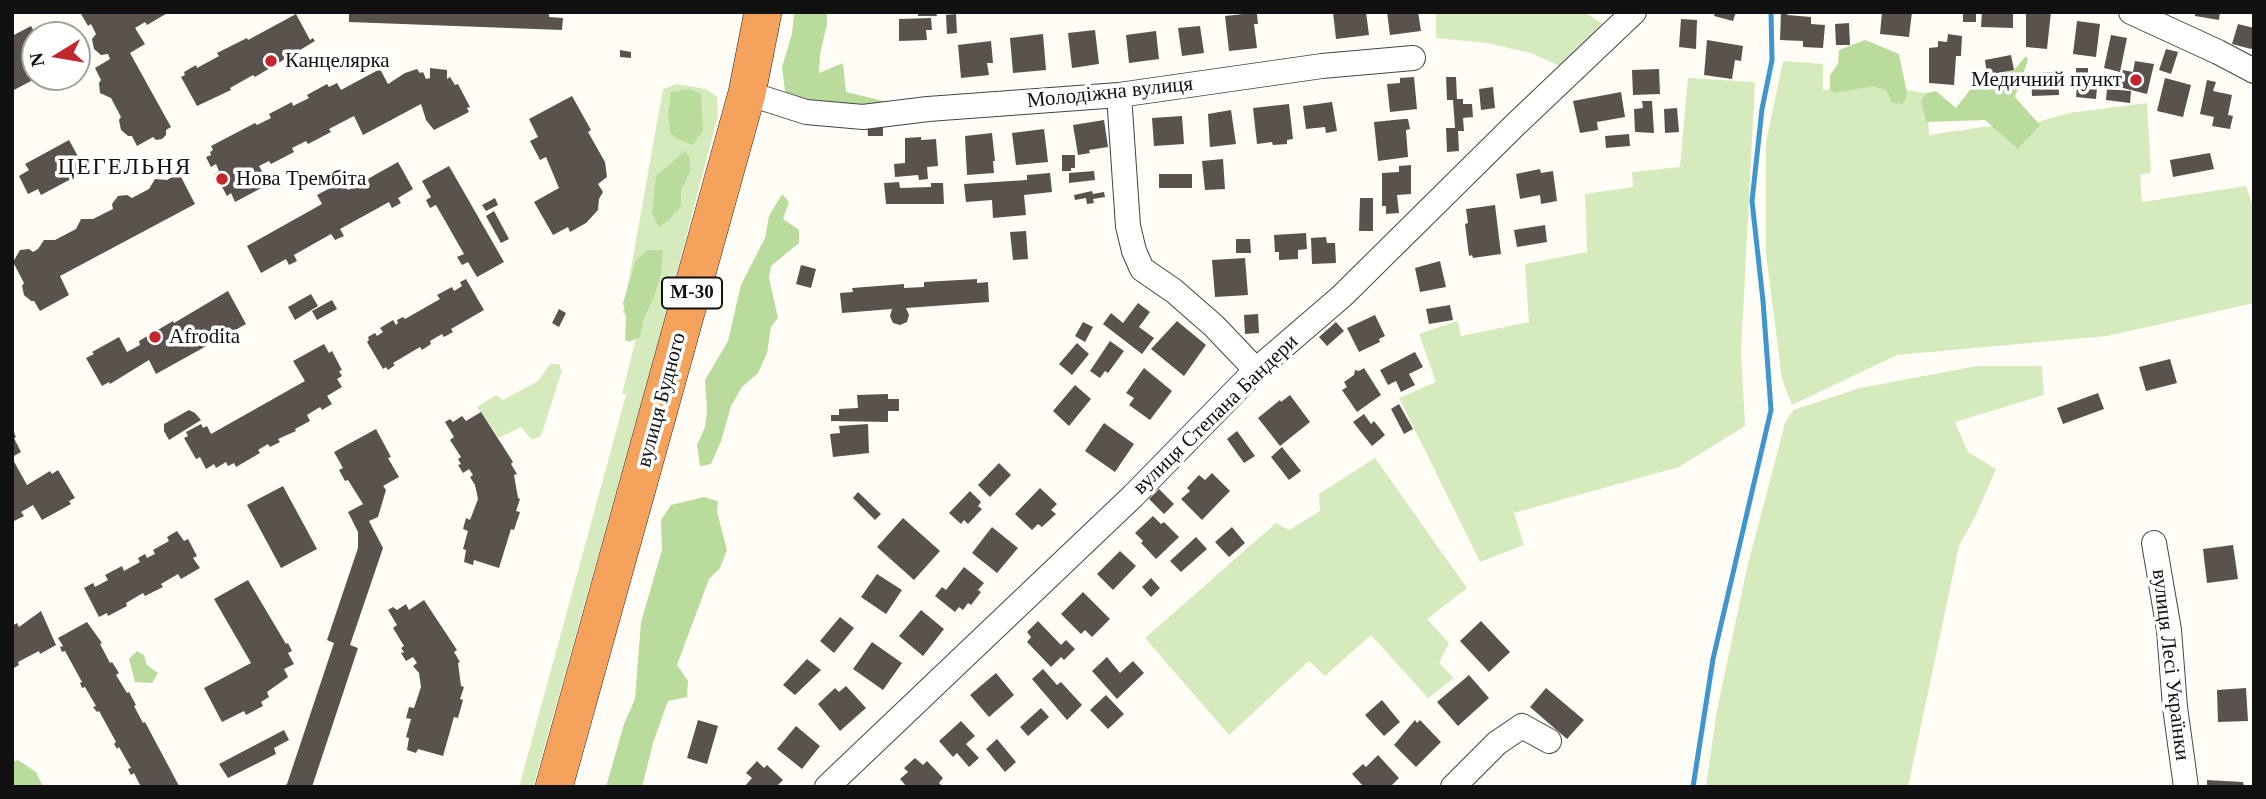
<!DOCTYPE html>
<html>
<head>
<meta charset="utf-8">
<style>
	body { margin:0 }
	#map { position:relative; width:2266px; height:799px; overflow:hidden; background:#fffdf5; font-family:Georgia,serif }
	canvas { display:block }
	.frame { position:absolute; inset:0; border:14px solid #111; pointer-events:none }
	.north { position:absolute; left:21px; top:21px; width:70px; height:70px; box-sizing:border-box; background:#fff; border:2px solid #a0a0a0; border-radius:50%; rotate:259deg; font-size:19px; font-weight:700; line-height:28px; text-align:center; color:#111 }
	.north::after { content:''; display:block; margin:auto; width:24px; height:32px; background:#c4262e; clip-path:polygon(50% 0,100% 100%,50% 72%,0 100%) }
</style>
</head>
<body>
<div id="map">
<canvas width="2266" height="799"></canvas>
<div class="frame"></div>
<div class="north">N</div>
</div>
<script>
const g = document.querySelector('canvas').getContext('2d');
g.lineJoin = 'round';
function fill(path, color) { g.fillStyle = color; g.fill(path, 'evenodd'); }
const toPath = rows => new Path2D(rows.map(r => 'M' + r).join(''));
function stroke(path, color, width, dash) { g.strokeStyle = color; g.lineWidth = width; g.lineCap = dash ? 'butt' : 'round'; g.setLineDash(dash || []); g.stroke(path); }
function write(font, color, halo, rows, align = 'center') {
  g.font = font + ' Georgia,serif'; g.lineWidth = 7; g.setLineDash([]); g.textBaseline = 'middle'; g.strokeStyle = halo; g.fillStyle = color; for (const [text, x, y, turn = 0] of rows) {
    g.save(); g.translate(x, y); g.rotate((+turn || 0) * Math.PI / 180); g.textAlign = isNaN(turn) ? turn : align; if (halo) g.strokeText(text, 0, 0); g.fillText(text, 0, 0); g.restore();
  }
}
fill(toPath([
	[1436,12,1584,12,1603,24,1562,67,1531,53,1487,43,1436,38],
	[1783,61,1823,64,1823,90,1866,85,1927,93,1929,135,1983,127,2027,125,2069,113,2147,103,2151,173,2140,175,2142,202,2246,186,2252,203,2254,221,2254,303,2107,336,1897,355,1792,405,1782,379,1766,254,1766,142],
	[1688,78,1755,82,1741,352,1745,426,1679,467,1514,513,1524,545,1480,562,1399,398,1436,382,1419,334,1458,321,1461,336,1529,322,1525,264,1587,252,1585,194,1633,187,1632,172,1680,167],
	[677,84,706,89,717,97,718,116,664,321,533,787,519,787,626,395,622,393,641,319,623,313,663,89],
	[550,364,559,364,562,371,541,436,532,440,521,427,499,438,477,407,496,395,503,400,538,381],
	[1977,366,2042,366,2044,395,1955,422,1968,452,1996,469,1976,515,1959,546,1908,787,1706,787,1716,715,1747,568,1785,423,1793,410,1860,388],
	[1375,458,1467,588,1427,619,1449,643,1439,663,1454,678,1428,698,1371,635,1325,676,1309,661,1229,735,1145,638,1276,523,1289,530,1320,511,1319,494]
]), '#d5ebbd');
fill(toPath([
	[794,12,827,12,827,24,820,54,819,73,843,63,846,92,901,105,827,125,798,122,787,107,782,67,792,34],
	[1865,40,1899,54,1906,88,1907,97,1902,104,1892,103,1887,91,1874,86,1834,93,1830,90,1830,75,1838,64,1839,50],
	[2026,56,2028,60,2015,97,2040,125,2018,149,1985,120,1926,122,1921,100,1927,93,1936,91,1956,108,1979,78,2014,70],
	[690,89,701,94,703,131,692,145,676,138,670,132,668,112,671,92],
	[685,151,690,158,690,172,681,190,681,206,669,220,659,227,652,214,656,176],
	[782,194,789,202,783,219,799,230,799,243,771,266,769,278,778,318,771,327,767,353,758,373,742,387,731,406,721,441,711,464,700,466,697,445,705,427,707,411,705,380,728,341,741,285,765,238,769,216],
	[647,250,663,250,661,273,655,294,644,318,640,337,629,342,625,340,626,318,623,303,635,262],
	[704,497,718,501,717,512,727,550,720,568,709,579,677,665,688,681,687,697,668,701,653,743,642,787,606,787,624,724,635,699,641,622,662,550,661,520,671,505],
	[137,651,144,655,147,665,158,673,152,683,135,682,129,659],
	[18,760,36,772,43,787,12,787,12,762]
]), '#b9dc9c');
stroke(toPath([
	[1693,787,1713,659,1771,410,1763,301,1752,201,1762,109,1772,60,1771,12]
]), '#3f96cf', 5);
fill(toPath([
	[85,12,169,12,147,25,145,22,135,28,145,44,130,53,171,127,166,130,166,135,162,139,156,140,153,137,137,146,132,136,128,136,121,130,119,120,121,117,111,98,100,93,99,83,101,80,95,68,110,59,108,54,101,55,94,49,92,39,96,34,91,24,88,26,81,14],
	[349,12,549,12,549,17,563,18,562,30,349,22],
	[918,12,936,12,937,16,918,16],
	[1333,12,1366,12,1369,35,1336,39],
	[1387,12,1418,12,1421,31,1390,35],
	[1715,12,1736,12,1733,21,1714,16],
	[1781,12,1788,12,1787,15,1811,17,1811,24,1825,25,1823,48,1803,47,1803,41,1780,40],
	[1882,12,1912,12,1909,37,1880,34],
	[1963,12,1976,12,1976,22,1963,22],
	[1982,12,2013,13,2013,28,1981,27],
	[2026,12,2051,12,2047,49,2026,47],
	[2195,12,2220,12,2219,20,2195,16],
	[1253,13,1257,14,1258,24,1254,24,1257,48,1229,51,1225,16],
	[296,14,310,40,313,38,315,41,255,77,253,75,230,88,231,90,197,106,181,77,185,75,184,72,196,65,197,68,219,56,217,53,247,38,248,40],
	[956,14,957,33,947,34,946,15],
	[931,18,932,30,926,30,927,40,899,41,899,19],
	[1681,19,1697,20,1696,49,1679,47],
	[2077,21,2100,24,2096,57,2073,54],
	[1849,23,1850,45,1836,45,1835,24],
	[2238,24,2254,28,2254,46,2251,49,2232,44],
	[31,26,35,33,49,26,51,30,56,28,60,35,35,35,35,74,31,77,33,80,12,91,12,36],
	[1200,26,1204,53,1182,56,1178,28],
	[1095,30,1099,64,1072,68,1068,33],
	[1156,31,1159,59,1129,63,1126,35],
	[1043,34,1046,70,1013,73,1010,38],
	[1948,34,1962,36,1961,56,1956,56,1954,85,1929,83,1929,48,1938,47,1938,41,1947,42],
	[2111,35,2127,38,2120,72,2104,68],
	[1707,40,1743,46,1741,61,1735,60,1732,79,1704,75],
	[991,41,993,63,987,63,989,75,961,78,958,45],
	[2166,49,2178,52,2171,74,2159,70],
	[620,50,631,52,631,58,620,57],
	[2011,55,2014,70,1987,75,1985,60],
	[2135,61,2154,64,2147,94,2119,87,2123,70,2133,72],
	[430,68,447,70,447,79,450,77,455,85,458,84,470,107,467,108,469,112,434,130,426,120,421,104,363,135,354,116,329,129,331,132,308,144,306,141,292,148,294,152,271,164,269,161,259,166,269,184,235,202,231,193,227,196,215,174,219,171,216,164,211,167,206,157,211,155,210,152,213,150,211,146,255,123,257,125,271,118,269,114,292,102,293,106,309,98,307,95,327,84,329,87,337,83,341,90,380,69,388,84,405,73,417,69,420,73,423,72,426,79,430,78],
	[2076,68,2088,68,2088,78,2076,79],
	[1659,69,1660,94,1633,95,1632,70],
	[2058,72,2059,95,2032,96,2031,73],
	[1414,77,1417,109,1390,112,1387,84,1400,83,1400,78],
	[1446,77,1456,77,1457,99,1463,99,1463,104,1472,104,1473,117,1463,118,1464,131,1458,131,1459,151,1447,152,1446,128,1455,128,1453,100,1447,100],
	[2165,78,2191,85,2183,117,2157,111],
	[2207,80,2216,82,2213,91,2232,95,2228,115,2233,116,2230,129,2212,126,2214,117,2200,114],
	[2077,86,2097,88,2096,99,2076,97],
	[1493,87,1495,108,1481,110,1479,89],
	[2107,89,2131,91,2130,103,2106,100],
	[1621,92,1625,117,1597,122,1598,130,1580,133,1573,101],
	[572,96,591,130,588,132,605,162,607,177,598,184,603,192,599,199,598,210,586,223,570,232,568,227,553,235,534,202,559,188,546,157,540,160,530,141,538,137,529,119],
	[1642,101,1652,101,1654,133,1635,132,1634,109,1643,108],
	[1332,102,1337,131,1326,133,1325,127,1306,129,1303,106],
	[1289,104,1293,139,1287,140,1287,144,1273,145,1272,142,1257,144,1253,108],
	[1677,108,1679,132,1665,133,1664,109],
	[1231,110,1236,144,1210,147,1208,114],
	[1182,116,1184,144,1154,146,1152,118],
	[1404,119,1408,119,1410,129,1406,130,1408,157,1378,161,1374,122],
	[1104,120,1108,147,1089,150,1090,153,1078,155,1073,125],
	[867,122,883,122,883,136,868,136],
	[1044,129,1048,162,1016,165,1012,133],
	[992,133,995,161,993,161,994,173,967,175,965,136],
	[1629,134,1630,146,1606,148,1605,136],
	[921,137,921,140,936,139,938,166,927,167,928,179,919,180,918,175,895,177,894,164,905,163,905,138],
	[69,140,86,171,41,195,38,189,28,194,19,176,29,170,25,164],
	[2210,153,2214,169,2173,177,2170,160],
	[1062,155,1075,155,1075,168,1071,168,1071,171,1062,171],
	[1223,159,1225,189,1205,190,1202,161],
	[398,162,413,189,398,198,401,203,392,208,389,202,340,229,344,236,335,240,331,234,294,255,297,261,289,265,286,259,261,273,247,246,322,204,317,195,343,181,348,190],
	[1411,165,1411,194,1397,195,1399,213,1386,214,1386,206,1382,206,1382,173,1399,172,1399,166],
	[449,166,504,262,477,277,468,262,462,265,457,257,464,254,436,205,430,208,426,200,431,197,422,181],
	[1540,169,1541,173,1553,171,1557,201,1541,204,1540,195,1520,199,1516,174],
	[1094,171,1095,180,1069,183,1069,173],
	[179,173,195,204,60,276,69,295,40,311,34,301,31,301,24,295,22,286,24,283,13,262,20,250,29,249,33,252,38,249,44,240,55,240,76,229,81,219,93,219,113,209,112,204,118,196,127,195,132,198,149,189,155,179,167,180],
	[1050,173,1052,192,1024,195,1026,215,993,218,992,200,966,202,964,184,1027,180,1027,175],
	[1159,174,1192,174,1192,188,1159,188],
	[899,182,900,188,931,187,931,183,943,183,944,204,886,204,884,183],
	[1092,191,1093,194,1104,192,1105,197,1093,199,1094,203,1087,204,1086,198,1075,200,1074,195],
	[495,198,498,205,486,211,482,205],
	[1360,198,1373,198,1373,231,1359,231],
	[1495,205,1501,254,1473,258,1472,255,1469,256,1465,224,1468,223,1466,209],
	[494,211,509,239,501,243,486,216],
	[1545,225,1547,242,1517,247,1514,230],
	[1026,231,1028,259,1013,260,1010,232],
	[1306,233,1307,249,1298,250,1298,259,1279,260,1279,252,1275,252,1274,235],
	[1326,237,1327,243,1335,243,1336,263,1312,264,1311,238],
	[1236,239,1250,239,1251,253,1236,253],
	[1245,258,1248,295,1215,297,1212,260],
	[1440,261,1446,287,1420,292,1415,268],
	[801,265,816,269,811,288,796,284],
	[466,279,484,310,451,329,453,332,444,337,442,334,430,341,431,344,422,350,420,347,393,363,395,365,388,370,386,367,383,369,367,342,369,340,368,337,375,333,377,336,383,332,380,328,393,320,396,325,398,323,397,320,403,317,405,319,440,299,437,295,452,287,454,291,462,286,460,282],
	[977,279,977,283,988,282,989,302,906,308,909,315,907,322,900,325,893,323,890,316,892,309,842,313,840,293,853,292,852,288,904,284,904,288,924,287,924,282],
	[228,291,246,324,156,374,149,360,110,384,109,382,102,386,86,358,94,354,92,352,119,337,127,352,140,345,139,341,173,321,174,323],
	[311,294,318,306,295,320,288,307],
	[332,300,337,309,317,320,312,311],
	[1138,303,1150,312,1139,327,1154,338,1142,354,1103,324,1111,313,1123,323],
	[1450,305,1453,320,1429,324,1426,309],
	[559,309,566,313,559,327,552,323],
	[1258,314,1259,333,1245,334,1244,315],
	[1375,315,1385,336,1379,339,1380,342,1359,352,1347,328],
	[1177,321,1206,345,1184,376,1151,349],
	[1083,322,1093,327,1085,342,1075,336],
	[1336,322,1344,331,1327,346,1319,337],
	[1110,341,1124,351,1108,373,1105,371,1100,378,1090,371],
	[1077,343,1089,354,1072,375,1059,364],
	[324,344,329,353,332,351,342,370,339,371,342,376,337,379,342,387,327,396,332,404,322,410,320,407,307,415,310,421,295,429,296,431,278,439,280,442,270,447,268,444,258,450,260,453,236,467,234,463,228,466,226,462,216,468,214,464,206,469,200,457,196,459,184,438,188,436,186,432,201,424,203,428,207,426,211,434,305,381,293,361],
	[1415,352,1423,367,1409,374,1415,385,1401,392,1396,381,1388,385,1380,370],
	[2170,359,2177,383,2146,391,2139,367],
	[1144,368,1172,391,1150,420,1129,405,1134,398,1126,393],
	[1364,368,1381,395,1357,412,1342,390,1347,387,1344,382,1354,375,1355,370,1359,371],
	[1075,385,1091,399,1069,426,1053,411],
	[2098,393,2104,409,2063,424,2057,408],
	[888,394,888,399,899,399,899,411,888,411,888,422,831,421,831,415,839,415,839,409,858,408,857,395],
	[1290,395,1310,422,1280,446,1258,418,1280,400,1281,402],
	[1399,404,1413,429,1404,434,1391,409],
	[189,410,195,413,201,420,169,440,164,431,164,424],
	[481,412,513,462,511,464,517,474,514,475,518,498,520,499,516,511,520,512,514,530,511,529,499,568,474,560,473,565,464,562,466,550,463,549,468,531,463,529,466,518,470,520,478,499,475,485,470,477,473,475,469,469,463,473,458,465,461,464,458,459,461,457,450,440,454,437,445,422,450,419,453,422,462,416,466,421],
	[1364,414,1371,424,1374,421,1385,435,1372,446,1353,422],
	[1104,423,1134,444,1115,472,1085,451],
	[868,424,869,453,833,457,830,434,840,433,839,426],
	[12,429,16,437,14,438,21,452,12,457],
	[376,429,391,457,388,458,399,477,383,486,386,490,378,517,369,521,383,548,350,645,358,648,312,787,283,787,287,784,334,643,327,640,358,548,358,532,348,512,363,504,348,480,345,481,339,470,343,468,334,452],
	[1237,431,1255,456,1244,463,1227,439],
	[1282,447,1301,471,1289,480,1271,457],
	[12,458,27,485,50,471,52,474,58,470,75,498,69,501,71,504,42,520,33,505,21,512,24,516,12,522],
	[999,463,1011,475,990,497,978,485],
	[1212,473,1230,491,1202,520,1181,499,1190,491,1187,488,1199,475,1205,480],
	[283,486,317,549,281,568,247,505],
	[1040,488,1057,504,1051,510,1056,514,1042,527,1038,524,1032,530,1015,514],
	[1159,489,1174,504,1164,514,1149,499],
	[970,491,981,502,978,506,982,509,968,524,964,520,961,524,949,513],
	[858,492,881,514,875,520,853,498],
	[1153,516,1161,524,1164,522,1179,537,1156,559,1141,543,1143,541,1135,533],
	[903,518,940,551,914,580,877,547],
	[992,527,1018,548,997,573,972,553],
	[1232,527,1245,543,1229,557,1215,542],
	[177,531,184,541,188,539,197,556,193,558,200,568,181,579,178,574,161,584,163,587,145,596,143,593,126,603,127,606,108,616,107,613,99,617,84,588,93,583,95,587,108,580,105,575,122,566,124,571,140,562,138,558,145,554,147,558,155,554,153,550,169,541,167,537],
	[1196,537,1207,549,1181,572,1170,561],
	[2233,545,2238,579,2207,583,2203,549],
	[1120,551,1136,566,1113,590,1097,574],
	[964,567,984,583,978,590,981,592,971,605,968,603,963,610,959,607,955,612,935,596,942,587,946,590],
	[877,574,902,590,886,614,861,597],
	[1151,578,1160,588,1151,597,1142,587],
	[248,580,286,644,288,643,292,651,288,653,294,664,284,669,288,677,267,692,269,697,261,702,263,706,246,715,244,711,222,722,204,688,251,663,214,599],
	[1083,592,1110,619,1092,637,1085,630,1081,634,1061,614],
	[424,600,457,650,454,652,460,662,458,663,461,686,464,687,460,699,463,700,458,718,454,717,443,756,418,749,416,753,407,750,409,738,406,737,411,719,406,718,409,707,414,708,421,687,419,673,413,666,417,663,413,657,406,661,401,653,404,652,401,648,404,646,393,628,397,625,388,610,393,607,397,610,406,604,409,610],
	[921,610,944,629,923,656,899,636],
	[41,611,56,645,40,654,39,651,18,662,19,665,12,669,12,626,17,623,19,627],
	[840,617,854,628,834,653,820,641],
	[1038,621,1061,645,1066,640,1075,649,1064,660,1061,657,1051,667,1027,642,1031,637,1027,632],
	[1481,621,1510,652,1489,672,1460,641],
	[87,622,102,643,100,644,110,663,112,662,119,673,116,675,127,693,129,692,136,705,134,706,143,723,145,722,178,784,181,787,141,787,134,773,131,775,128,769,131,768,119,747,117,749,114,744,116,742,99,711,97,712,93,707,96,706,85,687,82,688,80,683,82,682,65,651,62,652,60,647,63,646,58,638],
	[872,642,902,663,883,690,853,669],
	[1107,657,1120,673,1133,661,1144,673,1117,699,1092,671],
	[807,659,821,670,795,695,783,685],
	[1043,669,1057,685,1061,682,1082,705,1067,720,1032,679],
	[996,673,1014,695,989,717,970,695],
	[1469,675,1489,698,1458,726,1437,702],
	[846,686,866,708,840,731,818,704,835,688,839,692],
	[1546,688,1584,720,1567,739,1530,707],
	[2246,688,2248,721,2218,722,2217,690],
	[1106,695,1124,714,1108,729,1090,710],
	[1382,700,1400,722,1384,736,1365,715],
	[1041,708,1049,717,1028,736,1020,727],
	[698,720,718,726,707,764,687,758],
	[1415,720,1417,723,1420,720,1441,742,1416,767,1394,745],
	[961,721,975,736,966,744,979,758,969,767,957,753,953,757,939,741],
	[796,726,820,746,802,769,777,749],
	[284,730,289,740,274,748,276,754,228,778,219,764],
	[997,739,1016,762,1005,772,986,749],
	[1378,755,1399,778,1390,787,1364,787,1352,774,1363,764,1366,767],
	[915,758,923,765,927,761,943,778,939,783,943,787,907,787,900,779,908,772,904,768],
	[757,761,764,768,767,765,783,780,776,787,744,787,752,778,746,773],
	[2207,780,2243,782,2244,787,2207,787]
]), '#5a524d');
const minor = toPath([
	[2131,12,2218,52,2254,71],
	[747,93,806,112,863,117,928,109,1119,95,1322,66,1413,58],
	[1119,95,1128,226,1134,251,1142,269,1174,291,1214,326,1256,370],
	[2154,543,2169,630,2175,707,2186,787],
	[827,787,1133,496,1256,370,1342,296,1514,126,1634,12],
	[1453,787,1497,743,1522,726,1549,741]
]);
const highway = toPath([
	[554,787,747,93,763,12]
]);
stroke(minor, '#444', 26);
stroke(highway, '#222', 38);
stroke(minor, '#fff', 24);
stroke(highway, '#f5a25d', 37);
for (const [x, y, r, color] of [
	[271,61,7,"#c4262e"],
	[2136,80,7,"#c4262e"],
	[222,179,7,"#c4262e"],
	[155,337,7,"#c4262e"]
]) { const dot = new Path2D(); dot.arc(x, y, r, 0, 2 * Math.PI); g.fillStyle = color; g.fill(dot); stroke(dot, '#fff', 2.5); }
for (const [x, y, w] of [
	[692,293,60]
]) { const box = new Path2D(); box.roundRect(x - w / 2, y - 15.5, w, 31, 5); g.fillStyle = '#fff'; g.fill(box); stroke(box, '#111', 2); }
write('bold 19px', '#111', null, [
	["М-30",692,293]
]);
write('21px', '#111', '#fff', [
	["Канцелярка",285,61],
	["Медичний пункт",2122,80,"right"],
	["Нова Трембіта",236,179],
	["Afrodita",169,337]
], 'left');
write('21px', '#111', '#fff', [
	["Молодіжна вулиця",1110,93,-6],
	["вулиця Будного",662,400,-75],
	["вулиця Степана Бандери",1216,415,-44],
	["вулиця Лесі Українки",2170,665,83]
]);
g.letterSpacing = '2px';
write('23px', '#111', '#fff', [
	["ЦЕГЕЛЬНЯ",125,168]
]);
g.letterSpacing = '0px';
</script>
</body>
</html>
